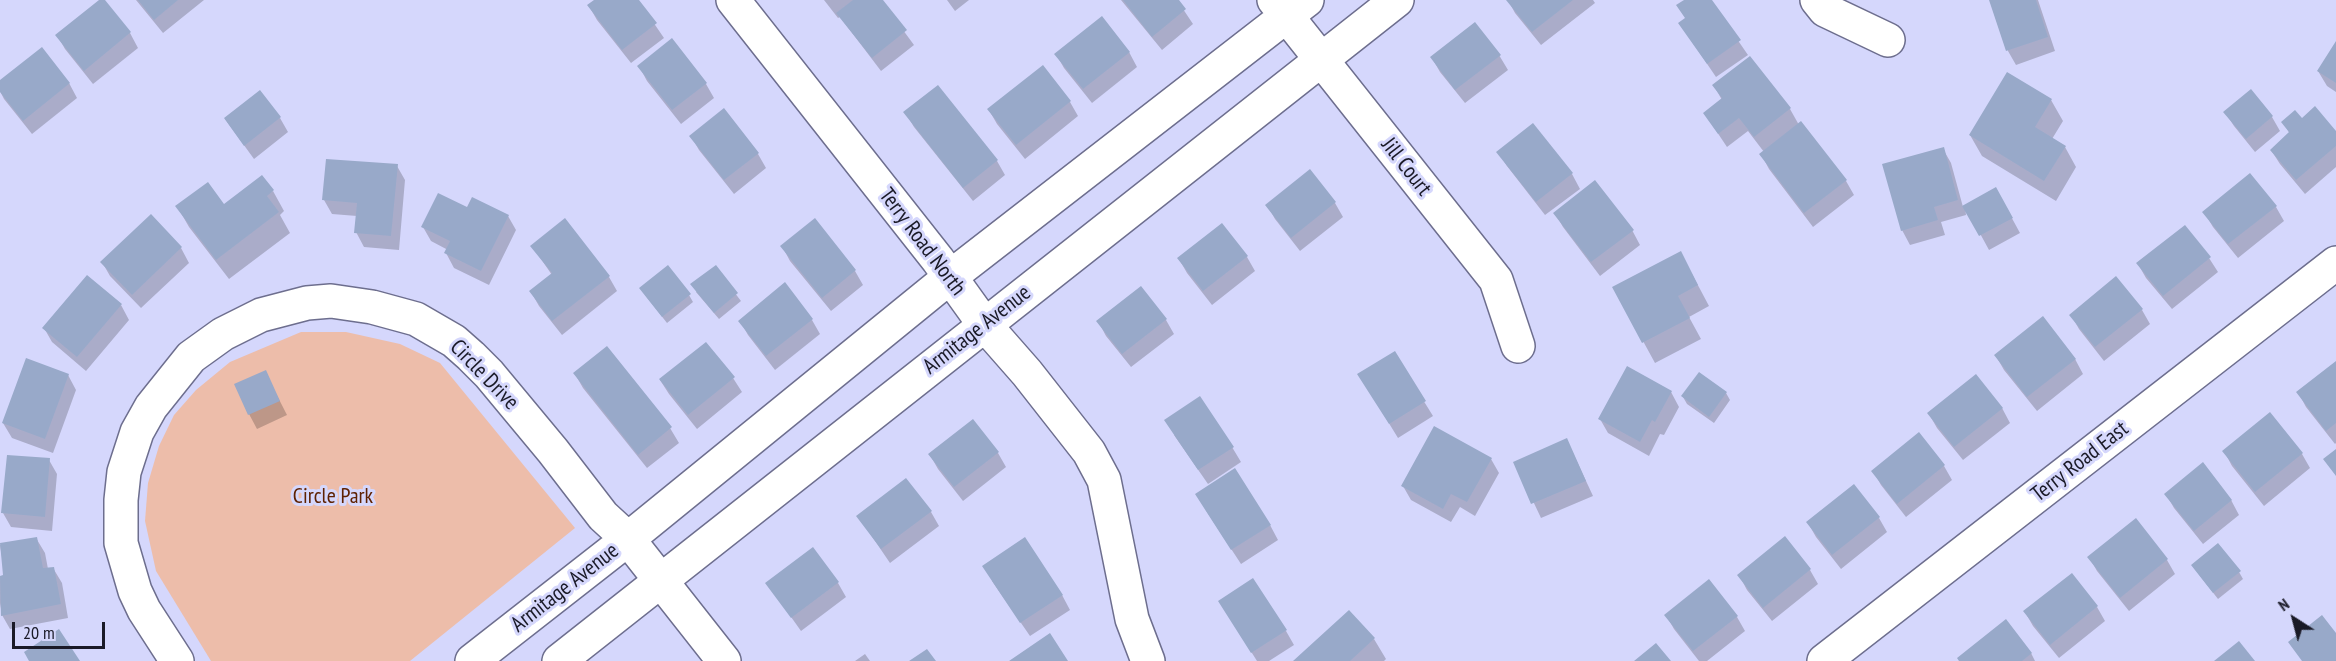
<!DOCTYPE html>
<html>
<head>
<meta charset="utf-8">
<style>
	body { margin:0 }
	#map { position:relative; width:2336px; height:661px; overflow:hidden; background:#d5d7fc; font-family:"PT Sans Narrow",sans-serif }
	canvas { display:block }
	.north { position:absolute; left:2264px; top:589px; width:60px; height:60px; -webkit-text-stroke:4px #d5d7fc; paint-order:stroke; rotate:324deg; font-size:16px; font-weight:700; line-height:24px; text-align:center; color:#1a1a27 }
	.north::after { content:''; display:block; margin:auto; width:21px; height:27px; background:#1a1a27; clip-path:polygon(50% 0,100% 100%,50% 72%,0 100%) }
	.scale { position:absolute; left:12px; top:622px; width:93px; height:27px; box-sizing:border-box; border:3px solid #1a1a27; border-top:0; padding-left:8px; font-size:18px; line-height:21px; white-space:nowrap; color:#1a1a27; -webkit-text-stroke:4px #d5d7fc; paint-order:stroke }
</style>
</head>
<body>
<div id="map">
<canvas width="2336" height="661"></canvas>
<div class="north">N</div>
<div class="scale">20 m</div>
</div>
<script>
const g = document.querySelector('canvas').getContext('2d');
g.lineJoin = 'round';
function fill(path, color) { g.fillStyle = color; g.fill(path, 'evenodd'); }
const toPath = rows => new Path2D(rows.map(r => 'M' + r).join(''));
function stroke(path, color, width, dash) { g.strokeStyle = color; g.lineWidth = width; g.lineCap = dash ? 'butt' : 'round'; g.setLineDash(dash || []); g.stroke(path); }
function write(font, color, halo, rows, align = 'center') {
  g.font = font + ' "PT Sans Narrow",sans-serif'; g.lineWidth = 6; g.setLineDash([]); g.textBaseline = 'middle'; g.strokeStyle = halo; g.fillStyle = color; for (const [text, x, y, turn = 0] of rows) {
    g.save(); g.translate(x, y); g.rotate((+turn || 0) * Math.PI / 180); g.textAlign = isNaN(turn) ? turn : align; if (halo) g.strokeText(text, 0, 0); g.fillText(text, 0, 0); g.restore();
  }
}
fill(toPath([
	[301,332,346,332,400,344,440,363,575,528,410,661,211,661,156,571,145,521,148,483,159,446,174,415,196,390,230,362]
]), '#edbdaa');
fill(toPath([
	[101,0,103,0,130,33,138,48,93,84,65,49,57,35],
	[136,0,204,0,163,33],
	[596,0,638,0,664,38,631,63,597,20,589,6],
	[824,0,881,0,914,45,881,71,840,17,838,18],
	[947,0,969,0,955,11],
	[1121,0,1177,0,1193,24,1162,50],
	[1508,0,1593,0,1595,3,1541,45,1515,13],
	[1686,0,1710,0,1748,55,1716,77,1680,24,1686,19],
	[1990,0,2038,0,2055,51,2016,65,2008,51],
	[2336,44,2336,92,2327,86,2318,71],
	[1129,52,1137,67,1092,103,1064,68,1056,54],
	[1499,55,1508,70,1465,103,1440,72,1432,58],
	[1750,58,1790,109,1799,125,1801,123,1846,181,1854,195,1813,227,1769,169,1761,154,1764,152,1748,131,1727,147,1705,114,1722,100,1714,86],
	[639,66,706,84,714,98,681,124,647,81],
	[1043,67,1070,102,1078,116,1025,159,997,124,989,110],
	[0,82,69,83,77,98,32,134,4,99,0,91],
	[2251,91,2272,117,2280,131,2255,152,2234,126,2225,112],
	[2051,100,2063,121,2052,139,2065,147,2076,167,2056,201,1982,156,1970,135],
	[724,110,758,154,766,168,734,194,699,150,691,136],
	[905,112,997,161,1005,175,973,201,914,127],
	[280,118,288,132,254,159,225,119],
	[2301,120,2336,133,2336,167,2305,194,2280,164,2271,150,2290,134,2283,122],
	[1533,125,1572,174,1580,189,1545,215,1507,166,1498,152],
	[1943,149,1951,163,1963,207,1996,189,2020,233,1989,250,1965,206,1966,215,1941,222,1945,235,1910,245,1902,230],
	[397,166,405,180,399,250,364,247,356,232,357,216,332,214,324,200],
	[1310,171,1335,203,1343,217,1300,251,1275,219,1267,205],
	[273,191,284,211,280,215,290,233,229,279,189,227,177,206,224,206],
	[2276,207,2284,221,2238,258,2213,227,2204,212],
	[468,209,508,216,516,230,489,285,454,268,446,253,448,250,431,241,423,227],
	[1555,213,1632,230,1640,245,1600,276,1563,227],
	[151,216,181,248,189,263,141,308,110,276,102,262],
	[532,246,609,277,617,291,562,335,539,306,531,292,552,275],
	[782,246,855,271,863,285,831,311,790,261],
	[1247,257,1255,271,1212,305,1187,273,1179,259],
	[2209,258,2218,272,2172,309,2146,278,2138,264],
	[715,267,741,301,719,319,696,292],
	[1692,274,1709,306,1689,317,1701,339,1655,363,1614,288],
	[645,295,689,295,693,302,667,323],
	[121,305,129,320,86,371,52,342,44,328],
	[2142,310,2150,324,2104,361,2079,329,2071,315],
	[812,320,820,334,775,370,748,335,740,321],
	[1166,320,1174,334,1131,367,1106,336,1098,321],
	[1394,353,1433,416,1398,438,1368,389],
	[1996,356,2075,359,2083,374,2037,411,2004,370],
	[2336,363,2336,443,2335,444,2306,407,2298,392],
	[265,372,287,415,257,429,249,414],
	[575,374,670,428,679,443,647,468,583,388],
	[1699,374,1726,393,1730,400,1714,423,1687,404,1683,397],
	[68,375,76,390,53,453,12,438,3,423],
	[733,378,742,392,697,429,669,394,660,380],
	[1671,392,1679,407,1664,435,1660,434,1649,456,1608,433,1600,419],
	[2002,408,2010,423,1963,460,1937,428,1929,414],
	[2270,414,2302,454,2310,468,2264,506,2232,466,2224,451],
	[973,421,998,453,1006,467,963,501,938,469,930,455],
	[1174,435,1232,447,1241,462,1208,484],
	[1567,440,1593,496,1541,518,1515,463],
	[1491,459,1499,473,1475,516,1460,507,1451,522,1411,500,1403,486],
	[49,460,57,474,52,531,11,527,3,513],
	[1944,466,1952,480,1906,517,1881,485,1873,471],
	[1854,486,1879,518,1887,532,1841,569,1816,537,1808,523],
	[2166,494,2231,500,2239,515,2203,544,2174,508],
	[1205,509,1270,525,1278,540,1241,564],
	[931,512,939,526,890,563,858,516],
	[36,538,45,553,48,569,53,568,62,583,68,618,10,629,2,615,0,603,0,577,5,576,0,545],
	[1785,538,1810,570,1818,584,1772,621,1747,590,1739,575],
	[2089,557,2167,560,2175,574,2129,611,2097,571],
	[2197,572,2239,572,2243,579,2218,599],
	[992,581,1062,595,1070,610,1030,636],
	[767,583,838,583,846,597,801,631],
	[2097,607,2105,621,2059,658,2033,626,2025,612],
	[1228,615,1286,631,1294,645,1269,661,1257,661],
	[1666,615,1737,617,1745,631,1707,661,1699,661,1674,629],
	[1374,639,1386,659,1384,661,1295,661],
	[2031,653,2035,661,1960,661],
	[865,654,870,661,855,661]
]), '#0003');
fill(toPath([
	[99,0,105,0,131,32,84,71,55,35],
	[138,0,178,0,154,20],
	[594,0,639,0,657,23,622,50,587,5],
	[853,0,883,0,907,30,872,58,836,13],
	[1123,0,1179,0,1186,9,1152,37],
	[1506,0,1573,0,1532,32],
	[1684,0,1712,0,1741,40,1707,64,1678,23,1685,18,1676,5],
	[1989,0,2036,0,2048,37,2006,51],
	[1102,16,1130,52,1083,89,1054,54],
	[1475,22,1501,55,1455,90,1430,57],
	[672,38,707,83,672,110,637,66],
	[2336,41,2336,83,2317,71],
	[42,47,70,83,23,121,0,92,0,80],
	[1750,56,1791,108,1754,137,1739,118,1718,134,1703,113,1722,98,1712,85],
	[1043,65,1071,101,1016,145,987,109],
	[2007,72,2052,99,2035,127,2066,146,2044,181,1969,135],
	[938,85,998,160,963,188,903,112],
	[2251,89,2273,116,2246,139,2223,112],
	[260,90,281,117,244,146,224,118],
	[2315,106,2336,131,2336,146,2296,180,2270,150,2289,132,2281,122,2295,110,2302,118],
	[724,108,759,153,724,180,689,136],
	[1801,121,1847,180,1804,213,1759,154],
	[1533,123,1573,173,1536,202,1496,152],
	[1944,147,1958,200,1934,207,1938,220,1901,231,1882,164],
	[326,159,398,164,391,236,354,233,357,203,322,200],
	[1310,169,1336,202,1291,238,1265,205],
	[2250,173,2277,206,2228,244,2202,212],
	[262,175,274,190,267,196,279,212,216,260,175,206,208,182,224,204],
	[1595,180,1634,230,1591,262,1553,213],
	[1996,187,2013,218,1979,236,1962,206],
	[438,193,467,207,472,197,509,215,481,271,444,253,450,241,421,227],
	[151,214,182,247,132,295,100,262],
	[565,218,610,276,552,321,529,291,552,273,530,246],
	[815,218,856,270,822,298,780,246],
	[1222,223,1248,256,1203,291,1177,258],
	[2185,225,2211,257,2163,296,2136,263],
	[1681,251,1698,285,1678,296,1690,318,1642,343,1612,287],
	[668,265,691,294,662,317,639,288],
	[716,265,738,293,714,313,690,284],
	[87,275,122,304,77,357,42,328],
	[2116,276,2143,309,2095,347,2069,315],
	[785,282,813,319,766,356,738,321],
	[1141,286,1167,319,1122,354,1096,321],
	[2043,316,2076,359,2027,397,1994,355],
	[706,342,735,377,688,415,659,379],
	[607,346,672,427,638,455,573,373],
	[1395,351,1426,401,1389,424,1357,374],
	[26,358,69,374,45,439,2,423],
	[2336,361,2336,423,2326,431,2296,392],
	[1627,366,1672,391,1655,422,1652,420,1640,442,1598,419],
	[266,370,280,401,248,415,234,384],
	[1699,372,1727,392,1709,417,1681,396],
	[1976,374,2003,408,1954,447,1927,413],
	[1200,396,1234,447,1198,470,1164,420],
	[2270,412,2303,453,2255,492,2222,451],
	[973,419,999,452,954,487,928,454],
	[1434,426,1492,458,1467,502,1451,494,1443,509,1401,486],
	[1919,432,1945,465,1897,504,1871,471],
	[1567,438,1586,481,1531,504,1513,462],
	[2336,449,2336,476,2323,459],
	[7,455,50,458,45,517,1,513],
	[2203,462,2232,500,2194,531,2164,494],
	[1235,468,1271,525,1231,550,1195,494],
	[906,478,932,511,881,549,856,516],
	[1854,484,1880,517,1832,555,1806,522],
	[2136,518,2168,559,2120,598,2087,557],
	[1785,536,1811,569,1763,608,1737,575],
	[37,537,43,568,54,567,61,604,1,616,0,576,3,575,0,543],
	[1025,537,1063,595,1020,623,982,566],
	[2218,543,2241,571,2213,593,2191,565],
	[813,547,839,582,791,618,765,583],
	[2072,573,2098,606,2050,645,2023,611],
	[1253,578,1287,630,1251,653,1218,601],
	[1709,579,1738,616,1693,651,1664,615],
	[1349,610,1375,638,1350,661,1293,661],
	[2322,615,2336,633,2336,661,2302,661,2288,642],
	[2006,619,2032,653,2022,661,1959,661,1957,658],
	[59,629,80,661,29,661,24,652],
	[1050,633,1068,661,1009,661],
	[2239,641,2255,661,2214,661],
	[1656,643,1671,661,1634,661],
	[927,649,936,661,909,661]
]), '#98a9c9');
const minor = toPath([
	[733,0,938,260,984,324,1027,373,1089,452,1104,480,1132,619,1148,661],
	[1274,0,1496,280,1518,346],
	[1817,0,1825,10,1888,40],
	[177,661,144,610,135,591,121,543,121,500,124,472,137,432,151,407,191,357,223,334,261,315,307,303,331,301,372,307,416,319,454,341,471,356,489,374,553,451,603,516,628,539,724,661],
	[472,661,628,539,950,277,1307,0],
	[559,661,1397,0],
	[1824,661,2336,263]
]);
stroke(minor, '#6d6e8e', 36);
stroke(minor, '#fff', 33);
write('22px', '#1a1a27', '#d5d7fc', [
	["Jill Court",1406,167,52],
	["Terry Road North",922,242,53],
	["Armitage Avenue",977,330,-38],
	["Circle Drive",484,375,46],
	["Terry Road East",2080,462,-38],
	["Armitage Avenue",565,588,-38]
]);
write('22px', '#5e2102', '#d5d7fc', [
	["Circle Park",333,497]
]);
</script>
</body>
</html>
